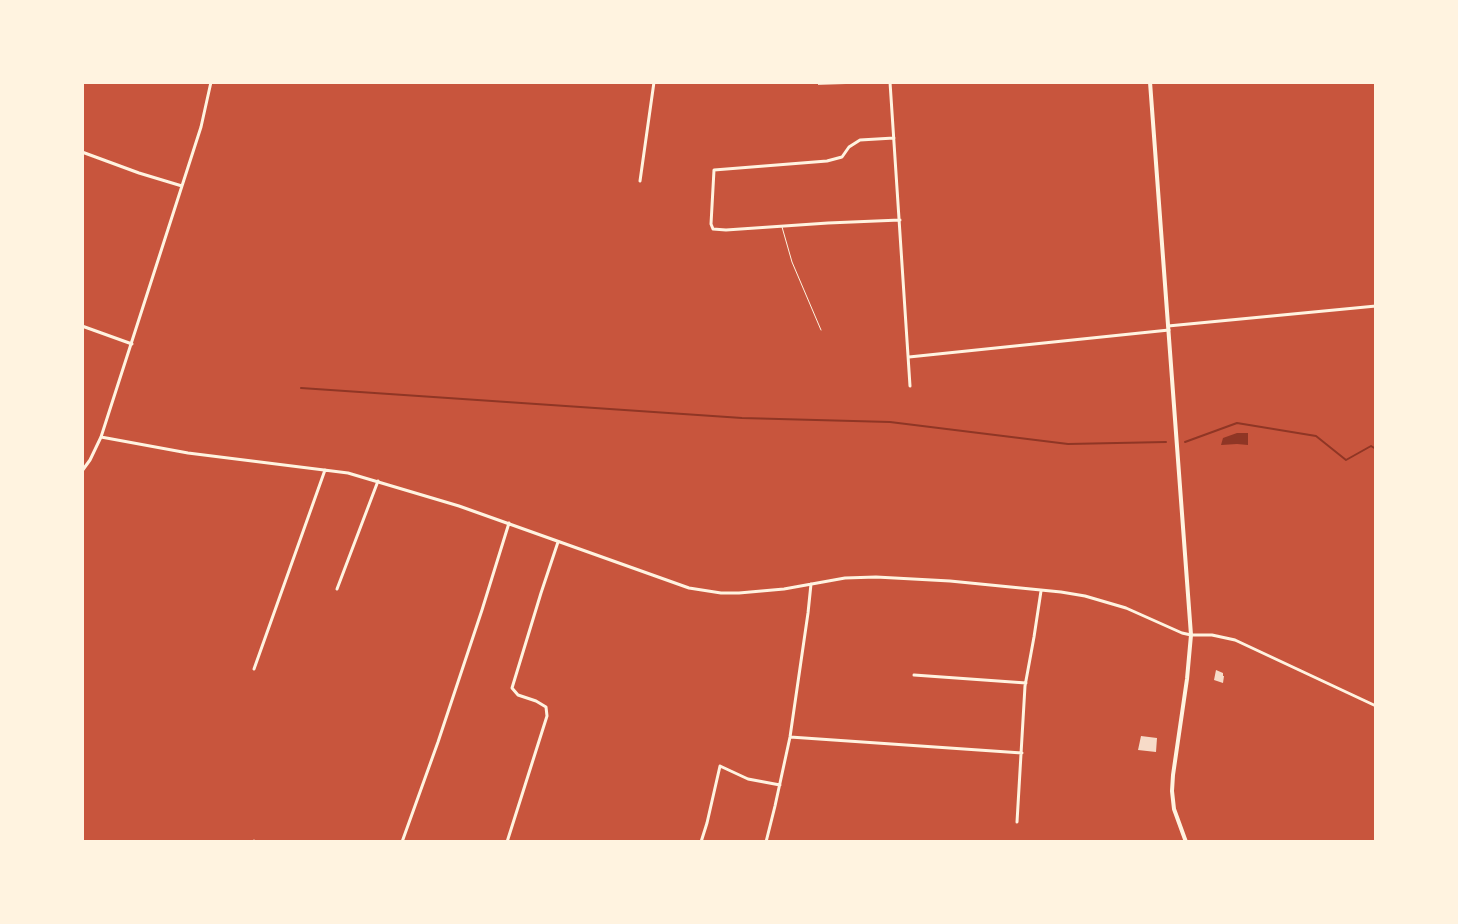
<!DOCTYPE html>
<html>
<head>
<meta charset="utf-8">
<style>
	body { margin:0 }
	#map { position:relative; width:1458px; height:924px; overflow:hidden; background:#c8553d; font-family:Ubuntu,sans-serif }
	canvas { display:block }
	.frame { position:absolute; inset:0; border:84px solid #fff3e0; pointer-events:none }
</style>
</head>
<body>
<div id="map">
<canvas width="1458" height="924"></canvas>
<div class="frame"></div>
</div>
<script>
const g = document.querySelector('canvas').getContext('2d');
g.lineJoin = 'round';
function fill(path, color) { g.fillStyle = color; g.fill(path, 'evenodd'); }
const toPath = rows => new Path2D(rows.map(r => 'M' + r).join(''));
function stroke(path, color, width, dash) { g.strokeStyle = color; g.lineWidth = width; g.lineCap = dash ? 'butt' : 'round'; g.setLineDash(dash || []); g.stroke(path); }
fill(toPath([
	[1237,433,1248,433,1248,445,1237,444,1221,445,1223,438]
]), '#8f3625');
stroke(toPath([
	[301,388,742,418,890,422,1068,444,1166,442],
	[1185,442,1237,423,1316,436,1346,460,1371,446,1376,449]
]), '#8f3625', 2);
fill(toPath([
	[818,82,846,82,846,84,818,85],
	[1216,670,1223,673,1223,676,1224,676,1223,683,1214,680],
	[1141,736,1157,738,1156,752,1138,750]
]), '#f7dbc8');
stroke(toPath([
	[782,227,792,262,821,330]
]), '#fff3e0', 1);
stroke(toPath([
	[890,82,910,386],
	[894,138,860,140,849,147,842,157,827,161,714,170,711,224,713,229,726,230,828,223,900,220],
	[82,152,139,173,182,186],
	[640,181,654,82],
	[82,326,132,344],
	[1168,326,1376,306],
	[909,357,1169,330],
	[101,437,188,453,348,473,459,506,689,588,721,593,739,593,784,589,845,578,876,577,950,581,1061,592,1085,596,1126,608,1182,633,1191,635,1212,635,1235,640,1376,706],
	[82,471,90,460,101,437,201,127,211,82],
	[337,589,378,481],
	[254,669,325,470],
	[914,675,1026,683],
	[790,737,1022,753],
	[1017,822,1025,686,1034,637,1041,591],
	[253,842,254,841],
	[402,842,438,742,482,610,509,523],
	[507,842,547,716,546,707,536,701,518,695,512,688,541,593,558,542],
	[701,842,707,823,720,766,748,779,780,785],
	[766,842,775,806,790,737,808,613,811,584]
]), '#fff3e0', 3);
stroke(toPath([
	[1150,82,1191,635,1187,679,1173,775,1172,791,1174,809,1186,842]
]), '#fff3e0', 4);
</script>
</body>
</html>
